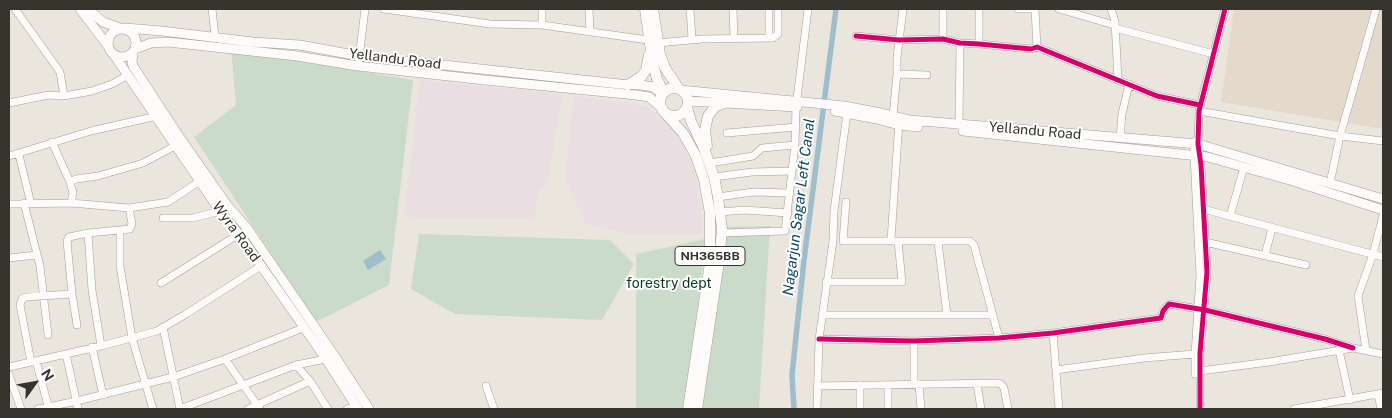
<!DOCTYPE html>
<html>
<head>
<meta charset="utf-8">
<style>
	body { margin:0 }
	#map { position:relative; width:1392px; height:418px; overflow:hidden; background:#eae6dd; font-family:"Public Sans",sans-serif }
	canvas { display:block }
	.frame { position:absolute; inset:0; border:10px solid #36332d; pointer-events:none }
	.north { position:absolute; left:10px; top:358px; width:50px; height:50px; -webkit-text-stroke:4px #fff; paint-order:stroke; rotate:58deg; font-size:14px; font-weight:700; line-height:20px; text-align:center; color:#36332d }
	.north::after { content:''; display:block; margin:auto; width:18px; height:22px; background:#36332d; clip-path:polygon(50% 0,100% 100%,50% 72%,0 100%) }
</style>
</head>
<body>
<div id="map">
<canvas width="1392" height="418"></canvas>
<div class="frame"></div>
<div class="north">N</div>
</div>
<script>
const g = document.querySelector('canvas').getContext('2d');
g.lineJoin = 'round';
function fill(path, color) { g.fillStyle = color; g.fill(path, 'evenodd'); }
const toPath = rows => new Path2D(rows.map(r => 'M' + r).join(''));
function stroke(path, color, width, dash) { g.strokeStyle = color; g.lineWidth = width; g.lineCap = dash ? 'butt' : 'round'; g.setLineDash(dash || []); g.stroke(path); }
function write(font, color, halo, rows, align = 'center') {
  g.font = font + ' "Public Sans",sans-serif'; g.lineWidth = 4; g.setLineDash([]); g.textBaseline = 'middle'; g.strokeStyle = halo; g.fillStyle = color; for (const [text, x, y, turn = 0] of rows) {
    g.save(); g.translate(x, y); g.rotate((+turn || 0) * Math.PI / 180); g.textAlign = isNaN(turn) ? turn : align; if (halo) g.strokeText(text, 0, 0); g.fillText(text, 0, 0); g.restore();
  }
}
fill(toPath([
	[1234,9,1383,9,1383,129,1221,102]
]), '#e5d9cc');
fill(toPath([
	[420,80,562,94,548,181,538,193,535,219,404,217],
	[574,96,645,106,674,129,685,146,694,170,701,205,702,233,633,235,585,223,565,178]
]), '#ebdee2');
fill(toPath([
	[231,50,413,80,389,285,316,322,194,137,236,105],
	[770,226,759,409,701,409,724,227],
	[419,234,610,240,634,264,602,320,455,314,411,289],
	[706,239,685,409,636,409,636,254]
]), '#cbdbc9');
fill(toPath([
	[380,250,386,259,368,270,363,261]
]), '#9fbecc');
stroke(toPath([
	[794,409,792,375,804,260,836,9]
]), '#9fbecc', 5.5);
const minor = toPath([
	[15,9,60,72,64,96],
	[212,9,215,37],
	[384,9,490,24,542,25,648,40],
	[589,9,590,32],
	[690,9,692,39],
	[733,9,734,38],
	[769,9,769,38],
	[1018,9,1035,9],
	[1035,9,1037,47],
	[1059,9,1114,25],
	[1111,9,1115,21,1118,80],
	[542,25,542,9],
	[1115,28,1214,54],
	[856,36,899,40,943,39,960,43,979,44,1031,49,1037,47,1157,96,1200,105],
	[943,39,943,9],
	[657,43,702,39,773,38,778,34,778,9],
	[979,44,979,9],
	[358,66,365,9],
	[897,74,927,75],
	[9,103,48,95,64,96,92,91,112,84,128,75],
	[1199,111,1340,136,1383,141],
	[893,116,897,74,897,57,903,9],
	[959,125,960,43],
	[727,133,796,127],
	[1120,138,1122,114,1129,84],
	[52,142,70,182,73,193,71,203],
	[19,155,31,204],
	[9,156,91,131,157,116],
	[710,163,753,156,762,148,795,145],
	[714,177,752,172,792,171],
	[70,182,76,179,98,176,143,163,175,146],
	[1330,183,1340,136,1376,9],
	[718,197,753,192,790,193],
	[846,202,843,241,970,241,974,245,999,338],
	[24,203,40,266,48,335],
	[9,204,71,203,129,208,168,202,200,181],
	[1203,209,1383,257],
	[720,212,745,210,788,213],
	[1230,216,1244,167],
	[163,218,193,218,220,211],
	[120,231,120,266,132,338,153,409],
	[88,233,92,290,101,346],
	[721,233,785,231,795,145,796,107,808,9],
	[891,240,899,121],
	[938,242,947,315],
	[1205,242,1306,265],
	[1265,255,1272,228],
	[9,258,37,255],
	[826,282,902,282,898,241],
	[161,283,239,234],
	[823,315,992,315],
	[77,325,72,294,67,241,69,237,88,233,130,229,132,224,129,208],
	[163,327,180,409],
	[1053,333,1059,409],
	[819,339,914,341,999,338,1053,333,1161,318,1163,311,1169,304,1205,310,1325,339,1353,348],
	[92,347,103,395],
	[1339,350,1350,400],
	[1366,350,1358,296,1373,254,1383,216],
	[66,354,78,409],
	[225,359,260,409],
	[36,361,49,409],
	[31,362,20,305,22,299,26,297,72,294],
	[296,365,310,381,328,409],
	[9,367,101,346,157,331,186,314,261,266],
	[1056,370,1144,358,1195,354],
	[1200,371,1269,362,1353,348,1383,354],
	[1195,374,1195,354,1200,276,1194,156,1194,144,1195,141],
	[9,375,21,409],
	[914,384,914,341],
	[919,384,921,409],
	[977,384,981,409],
	[486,386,494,409],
	[817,386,997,383,1001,384,1004,388,1008,409],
	[1378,394,1381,409],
	[38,409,77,401,173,377,225,359,303,328],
	[180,409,296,365,326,359],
	[248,409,310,381],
	[347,409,356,406],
	[817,409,819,339,833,241,834,211,847,113],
	[860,409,860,385],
	[888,409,888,385],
	[1200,409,1200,353,1207,272,1201,165,1198,144,1199,111,1225,9],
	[1294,409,1383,393]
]);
const major = toPath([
	[80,9,108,46],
	[88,9,103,22,120,28],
	[125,28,162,31,252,42,300,45,359,56,620,84,641,85,653,87,663,94],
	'108 43a14 14 0 1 1 28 0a14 14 0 1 1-28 0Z',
	[135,49,151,43,168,42,297,56,358,66,485,80,636,95,649,97,663,109],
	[133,53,132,62,133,66,178,135,227,205,247,228,334,355,369,409],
	[114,55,220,211,239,234,326,359,358,409],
	[680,90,844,106,881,113,910,120,1198,144,1383,199],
	[688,101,797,107],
	[835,111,877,119,899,125,918,127],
	[963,131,1208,157,1293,181,1383,210]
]);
const highway = toPath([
	[645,9,653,64,657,79,664,93],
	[653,9,660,54,665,68,679,89],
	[628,85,642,76,646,70,649,55],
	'660 102a14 14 0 1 1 28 0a14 14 0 1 1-28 0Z',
	[687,107,691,121,705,151,714,177,718,197,722,229,719,262,697,409],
	[665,113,683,133,696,156,704,180,710,213,710,263,688,409],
	[707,146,705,130,708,116,715,107,726,102]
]);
stroke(minor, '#a29f99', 8);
stroke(major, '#a29f99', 10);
stroke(highway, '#a29f99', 11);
stroke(minor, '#fcfbfa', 7);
stroke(major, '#fcfbfa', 9);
stroke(highway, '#fcfbfa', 10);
stroke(toPath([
	[856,36,899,40,943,39,960,43,979,44,1031,49,1037,47,1157,96,1200,105],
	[819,339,914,341,999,338,1053,333,1161,318,1163,311,1169,304,1205,310,1325,339,1353,348],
	[1200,409,1200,353,1207,272,1201,165,1198,144,1199,111,1225,9]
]), '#d6006c', 5);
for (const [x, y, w] of [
	[710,256,70]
]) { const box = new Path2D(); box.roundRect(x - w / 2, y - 9.5, w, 19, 4); g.fillStyle = '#fff'; g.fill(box); stroke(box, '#36332d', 1); }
write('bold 12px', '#36332d', null, [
	["NH365BB",710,256]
]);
write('14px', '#36332d', '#fff', [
	["Yellandu Road",395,59,7],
	["Yellandu Road",1035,131,5],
	["Wyra Road",236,232,54]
]);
write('14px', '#08391b', '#fff', [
	["forestry dept",669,284]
]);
write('italic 15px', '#0a4861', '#fff', [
	["Nagarjun Sagar Left Canal",799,207,-83]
]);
</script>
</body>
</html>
